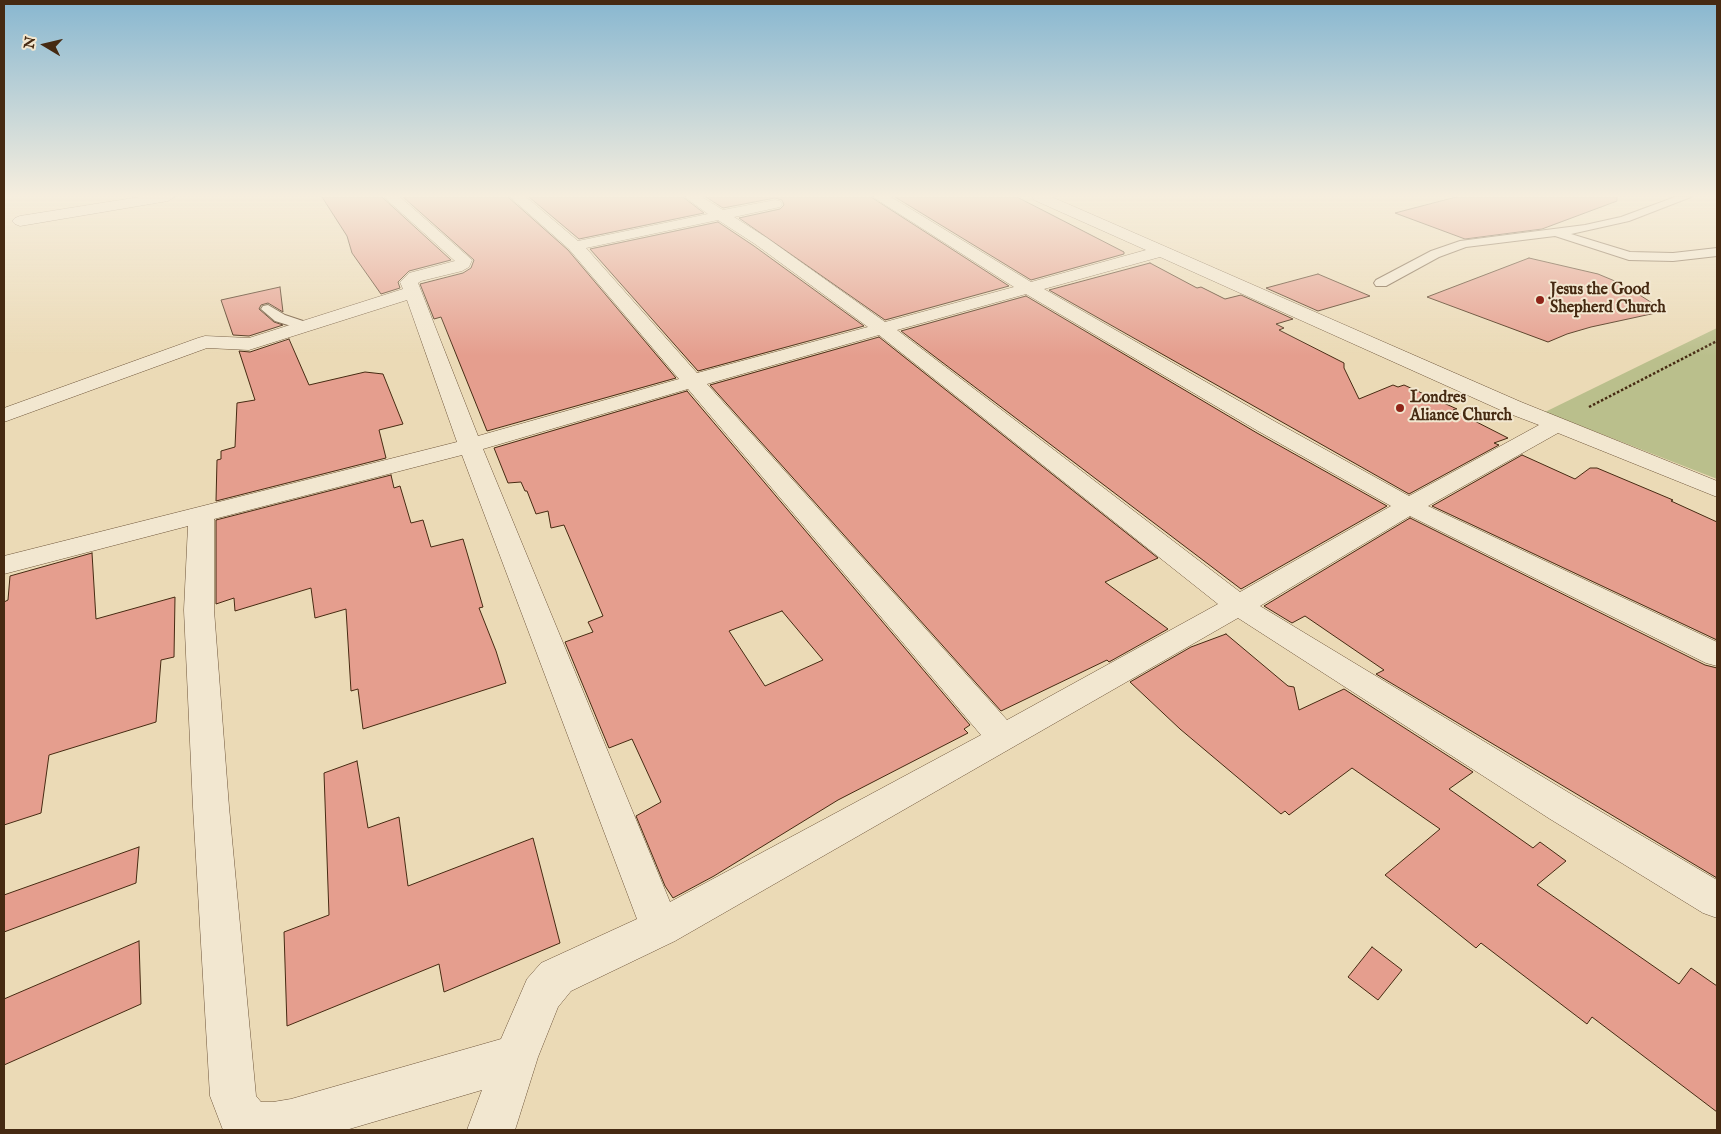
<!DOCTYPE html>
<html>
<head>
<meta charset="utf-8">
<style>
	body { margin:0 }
	#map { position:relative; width:1721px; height:1134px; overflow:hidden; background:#ebdab6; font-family:"IM FELL English",serif }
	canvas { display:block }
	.frame { position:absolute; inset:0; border:5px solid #462a12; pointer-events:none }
	.north { position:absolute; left:20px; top:20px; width:50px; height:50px; -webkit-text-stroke:4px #f2e7d0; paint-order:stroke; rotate:279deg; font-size:14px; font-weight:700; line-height:20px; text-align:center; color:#462a12 }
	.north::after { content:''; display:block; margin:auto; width:18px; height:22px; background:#462a12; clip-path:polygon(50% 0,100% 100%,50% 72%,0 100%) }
</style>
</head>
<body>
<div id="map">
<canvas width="1721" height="1134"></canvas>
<div class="frame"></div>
<div class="north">N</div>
</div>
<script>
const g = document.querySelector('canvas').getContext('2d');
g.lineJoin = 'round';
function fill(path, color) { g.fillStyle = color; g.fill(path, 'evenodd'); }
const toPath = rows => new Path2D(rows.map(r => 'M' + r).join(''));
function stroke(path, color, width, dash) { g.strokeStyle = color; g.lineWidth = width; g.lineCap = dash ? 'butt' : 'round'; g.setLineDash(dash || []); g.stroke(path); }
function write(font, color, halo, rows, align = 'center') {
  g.font = font + ' "IM FELL English",serif'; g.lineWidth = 4; g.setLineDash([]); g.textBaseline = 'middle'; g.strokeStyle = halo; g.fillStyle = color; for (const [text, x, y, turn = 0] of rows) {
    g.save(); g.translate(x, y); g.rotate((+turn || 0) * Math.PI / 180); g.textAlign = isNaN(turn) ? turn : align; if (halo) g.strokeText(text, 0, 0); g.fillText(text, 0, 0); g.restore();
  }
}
fill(toPath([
	[1717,328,1717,479,1545,412,1647,362]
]), '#babf8c');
const building = toPath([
	[322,197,382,197,451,260,409,271,398,282,400,288,381,294,352,253,347,236,322,197],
	[403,197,508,197,568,250,676,378,487,431,441,317,434,319,420,284,463,273,471,268,474,260,403,197],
	[529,197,683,197,704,213,579,239,529,197],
	[706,197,871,197,1009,286,885,320,739,218,780,209,784,205,782,200,775,198,723,208,706,197],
	[895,197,1017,197,1124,252,1124,254,1031,280,895,197],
	[1456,197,1617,197,1617,201,1542,229,1465,239,1395,213,1456,197],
	[718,222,754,246,864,326,698,371,590,249,718,222],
	[1529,258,1598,274,1622,284,1665,311,1591,327,1567,334,1548,342,1427,297,1529,258],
	[1150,263,1197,288,1201,287,1225,299,1241,295,1293,319,1276,324,1284,328,1279,330,1344,363,1344,368,1359,399,1393,385,1398,387,1404,385,1457,409,1453,410,1508,438,1494,443,1499,445,1409,494,1049,290,1150,263],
	[1318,274,1370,296,1318,311,1266,288,1318,274],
	[280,287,283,312,268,303,261,305,259,309,274,322,283,325,249,336,233,335,221,300,280,287],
	[1026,296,1257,433,1387,506,1241,589,901,331,1026,296],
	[879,337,1158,558,1105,582,1168,629,1109,662,1107,660,1001,711,710,385,879,337],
	[289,339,309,385,365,372,383,374,403,424,379,430,386,458,216,501,217,460,221,459,221,451,235,447,237,403,255,400,239,351,250,352,289,339],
	[687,391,970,725,964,729,968,733,838,800,714,876,673,898,665,886,636,816,661,802,632,739,609,748,565,642,593,632,588,622,603,616,564,525,551,528,548,511,536,514,527,491,525,491,521,482,508,483,494,448,687,391],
	[782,611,823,660,765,686,729,631,782,611],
	[1522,455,1575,479,1590,468,1597,468,1673,500,1671,501,1717,522,1717,640,1432,506,1522,455],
	[391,475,394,488,400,486,411,523,423,520,431,547,463,539,483,607,479,608,496,651,506,683,363,729,358,689,351,691,346,609,315,618,311,588,235,611,234,598,216,604,216,520,391,475],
	[1410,518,1705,665,1717,668,1717,878,1376,674,1384,670,1305,616,1292,623,1264,606,1410,518],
	[92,553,96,619,175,597,174,657,161,660,156,722,49,755,41,813,4,825,4,602,8,600,10,576,92,553],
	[1226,634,1288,686,1294,687,1299,710,1344,689,1473,772,1449,789,1533,848,1540,842,1566,861,1537,885,1679,984,1691,968,1717,986,1717,1112,1592,1017,1587,1024,1481,943,1476,948,1385,875,1440,829,1352,768,1289,815,1285,811,1281,814,1180,729,1130,682,1191,647,1226,634],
	[357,761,368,828,399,817,408,886,533,838,560,943,444,992,439,964,287,1026,284,932,329,915,324,773,357,761],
	[139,847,136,883,4,932,4,895,139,847],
	[139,941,141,1004,4,1065,4,999,139,941],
	[1372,947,1402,970,1378,1000,1348,977,1372,947]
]);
fill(building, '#e59e8e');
stroke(building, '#462a12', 1);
const service = toPath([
	[1675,197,1691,197,1629,221,1571,234,1630,252,1673,253,1717,248,1717,256,1673,261,1629,260,1555,236,1466,247,1439,257,1386,286,1376,286,1374,283,1376,280,1431,251,1460,241,1585,225,1621,217,1675,197],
	[268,305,285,315,309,323,311,326,309,329,304,330,275,321,261,309,263,306,268,305]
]);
const minor = toPath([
	[139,197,175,197,168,201,20,226,15,224,12,221,15,218,20,216,139,197],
	[384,197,400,197,472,260,469,267,462,271,421,281,418,283,478,436,679,379,569,249,510,197,526,197,578,241,708,214,685,197,702,197,723,210,775,200,780,201,782,204,780,207,734,217,767,238,885,322,1014,287,873,197,891,197,1031,282,1146,250,1034,200,1032,197,1052,197,1521,402,1717,481,1717,497,1558,433,1428,506,1717,642,1717,666,1706,663,1410,516,1260,606,1576,797,1717,880,1717,918,1703,913,1550,819,1238,618,675,941,571,991,558,1007,538,1057,515,1130,467,1130,482,1090,346,1130,223,1130,210,1096,193,807,184,610,188,526,4,574,4,556,457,442,407,300,249,350,207,348,4,422,4,408,198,338,205,336,249,338,403,289,400,282,409,273,455,261,384,197],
	[718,220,755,244,868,327,697,373,586,248,718,220],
	[1160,257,1505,412,1539,425,1409,496,1274,421,1044,289,1160,257],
	[1026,294,1258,431,1391,506,1240,592,897,330,1026,294],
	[879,335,1218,604,1007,720,707,384,879,335],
	[688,389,981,735,670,902,483,449,688,389],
	[462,455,637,919,541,963,527,979,501,1039,291,1099,273,1102,261,1102,256,1096,229,807,214,610,214,519,462,455]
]);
stroke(service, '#6f563b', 2);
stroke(minor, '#6f563b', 1);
stroke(toPath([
	[1589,407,1717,341]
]), '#462a12', 2.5, [2.5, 2]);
fill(service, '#f2e7d0');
fill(minor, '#f2e7d0');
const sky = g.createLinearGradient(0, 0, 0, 356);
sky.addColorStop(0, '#88b7d0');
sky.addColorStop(0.55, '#f6eede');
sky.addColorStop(1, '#f6eede00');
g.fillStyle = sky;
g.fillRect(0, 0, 1721, 356);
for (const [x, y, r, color] of [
	[1540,300,5,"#8f2418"],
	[1400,408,5,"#8f2418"]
]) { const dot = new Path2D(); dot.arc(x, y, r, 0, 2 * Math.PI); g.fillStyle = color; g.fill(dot); stroke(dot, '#f2e7d0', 2); }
write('bold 16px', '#462a12', '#f2e7d0', [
	["Jesus the Good",1550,291],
	["Shepherd Church",1550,309],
	["Londres",1410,399],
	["Aliance Church",1410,417]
], 'left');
</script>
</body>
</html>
